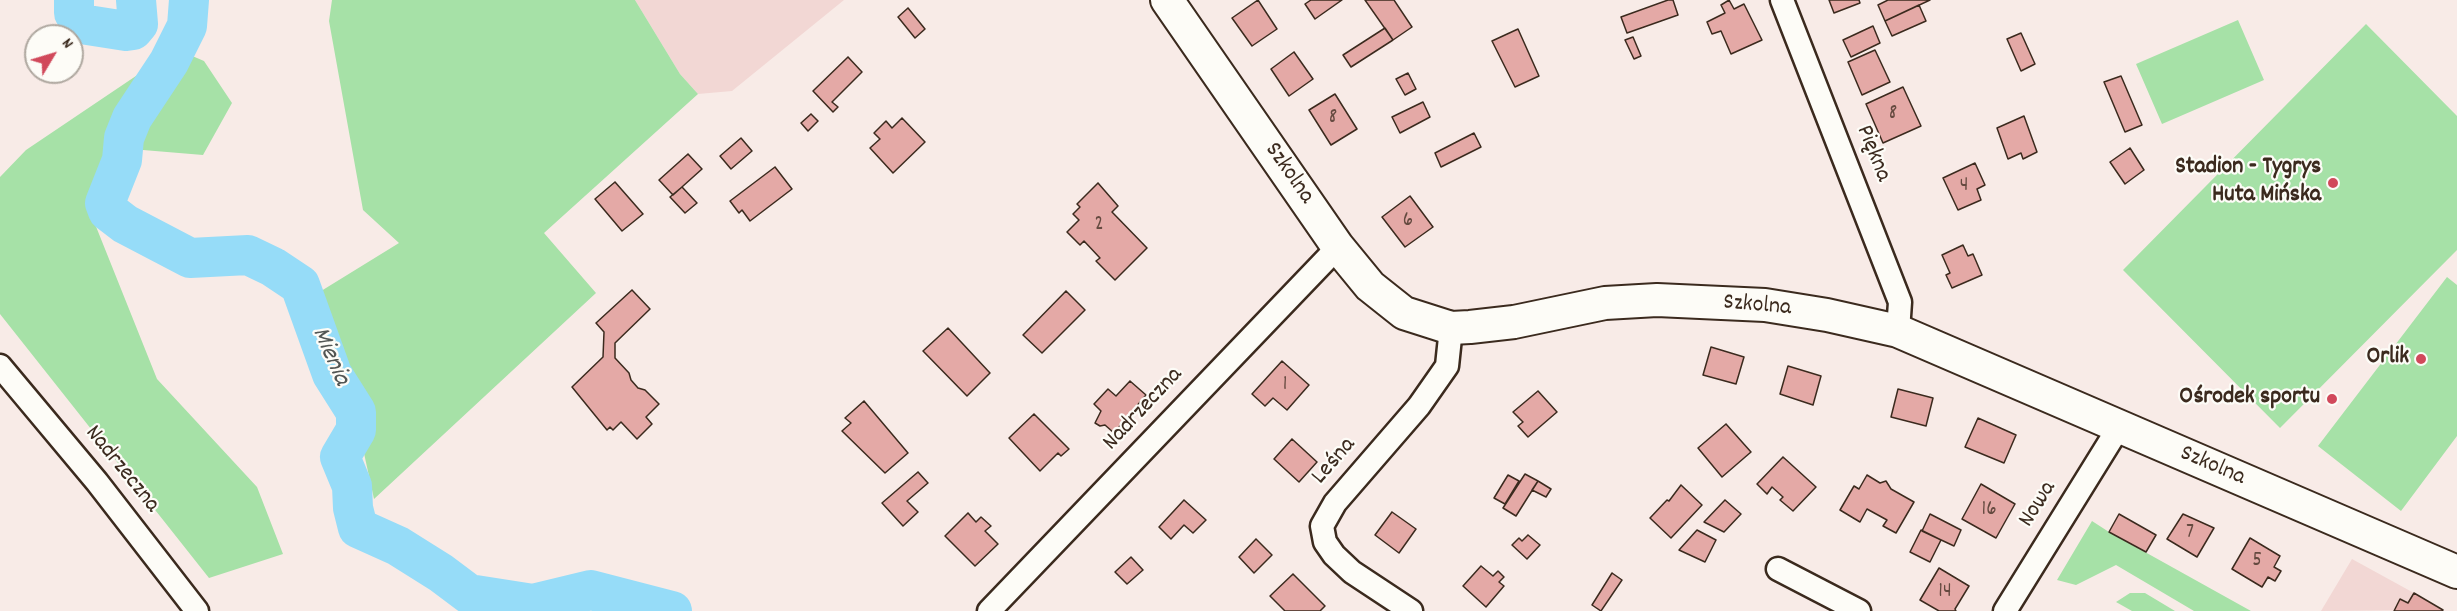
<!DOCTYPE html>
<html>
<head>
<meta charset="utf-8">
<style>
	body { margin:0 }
	#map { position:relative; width:2457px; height:611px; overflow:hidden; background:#f8ebe7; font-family:Dekko,sans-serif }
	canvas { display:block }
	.north { position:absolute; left:24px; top:24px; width:60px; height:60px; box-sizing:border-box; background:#fdfcf7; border:2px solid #afa8a0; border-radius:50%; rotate:52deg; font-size:16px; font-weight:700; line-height:24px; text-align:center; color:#3b2a1e }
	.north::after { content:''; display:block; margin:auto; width:21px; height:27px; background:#d1495b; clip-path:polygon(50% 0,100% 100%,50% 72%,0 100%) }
</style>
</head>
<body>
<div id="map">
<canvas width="2457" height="611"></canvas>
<div class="north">N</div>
</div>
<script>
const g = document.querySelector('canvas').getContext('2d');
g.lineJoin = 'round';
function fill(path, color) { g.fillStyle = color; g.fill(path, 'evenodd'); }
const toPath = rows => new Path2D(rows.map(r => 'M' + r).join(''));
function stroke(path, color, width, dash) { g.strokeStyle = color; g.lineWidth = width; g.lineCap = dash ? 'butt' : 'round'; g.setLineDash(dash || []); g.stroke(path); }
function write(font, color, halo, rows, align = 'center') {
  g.font = font + ' Dekko,sans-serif'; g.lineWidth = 4.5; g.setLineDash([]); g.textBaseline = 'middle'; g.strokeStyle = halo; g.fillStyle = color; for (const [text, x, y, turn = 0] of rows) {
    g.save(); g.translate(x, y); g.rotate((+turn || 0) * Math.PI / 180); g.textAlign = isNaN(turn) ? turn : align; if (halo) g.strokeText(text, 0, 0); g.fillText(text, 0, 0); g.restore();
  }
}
fill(toPath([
	[635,0,844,0,732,91,698,94,680,74],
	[2352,559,2414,593,2443,610,2321,611]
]), '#f2d7d4');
fill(toPath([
	[332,0,635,0,680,74,698,94,544,233,596,293,374,499,360,435,364,415,313,296,399,243,363,210,329,21],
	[2238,20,2264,80,2162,124,2136,64],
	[2366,24,2457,116,2457,250,2280,428,2123,270],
	[176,49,204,61,232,103,203,155,119,148,91,214,157,379,257,487,283,554,209,578,0,314,0,177,26,150],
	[2447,277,2457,285,2457,436,2401,511,2318,446],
	[2092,521,2109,532,2251,611,2194,611,2116,565,2076,585,2057,580],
	[2130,593,2145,593,2175,611,2132,611,2116,602]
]), '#a6e1a7');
stroke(toPath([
	[74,0,74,13,81,24,126,31,133,30,138,24,136,0],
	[189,0,187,26,169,62,132,118,124,138,122,160,105,203,108,211,125,224,190,258,248,255,273,267,300,285,332,374,356,412,356,430,340,457,352,486,353,508,358,528,398,546,441,573,469,594,533,604,591,590,672,611]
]), '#96dcf8', 40);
const building = toPath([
	[1258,0,1277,29,1252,46,1232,18,1258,0],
	[1311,0,1342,0,1315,19,1305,4,1311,0],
	[1365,0,1394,0,1412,27,1393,40,1365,0],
	[1668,0,1673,0,1678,15,1627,33,1621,17,1668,0],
	[1729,0,1734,9,1744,4,1762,40,1731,54,1721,31,1712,34,1707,22,1725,13,1721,5,1729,0],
	[1829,0,1859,0,1860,3,1834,13,1829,0],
	[1888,0,1930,0,1885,21,1878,5,1888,0],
	[1919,5,1926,21,1892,36,1885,21,1919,5],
	[908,8,925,29,915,38,898,17,908,8],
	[1873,26,1880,43,1851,57,1843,40,1873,26],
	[1385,28,1393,40,1351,67,1343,55,1385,28],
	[1518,29,1539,76,1515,87,1492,41,1518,29],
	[2021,33,2035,64,2021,71,2007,39,2021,33],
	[1633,37,1641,56,1634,59,1625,40,1633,37],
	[1875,50,1890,82,1862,95,1848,62,1875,50],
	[1294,52,1313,79,1289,96,1271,69,1294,52],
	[848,57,862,72,832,102,838,107,833,112,813,91,848,57],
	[1408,73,1416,89,1405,95,1396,79,1408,73],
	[2121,76,2142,125,2125,132,2104,82,2121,76],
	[1903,87,1921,126,1883,143,1866,104,1903,87],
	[1335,94,1357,129,1331,145,1309,110,1335,94],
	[1423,102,1430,117,1400,133,1392,117,1423,102],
	[811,114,818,121,808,131,801,123,811,114],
	[2024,116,2037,152,2023,159,2021,153,2008,159,1997,128,2024,116],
	[902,118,925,142,893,173,870,148,880,139,874,133,886,121,892,128,902,118],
	[1474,133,1481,147,1441,167,1435,153,1474,133],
	[741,138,752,151,731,169,720,156,741,138],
	[2130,148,2144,170,2125,184,2110,162,2130,148],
	[688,154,702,169,673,195,659,180,688,154],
	[1975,163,1985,185,1977,189,1981,200,1958,210,1943,178,1975,163],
	[775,167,792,189,750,221,742,210,739,213,730,201,775,167],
	[615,182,643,214,622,231,595,199,615,182],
	[1098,183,1118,206,1112,212,1147,248,1115,280,1096,261,1100,258,1084,241,1080,245,1067,232,1079,220,1073,214,1080,207,1077,204,1098,183],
	[682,187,697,203,685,213,670,197,682,187],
	[1410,196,1433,227,1405,247,1382,217,1410,196],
	[1963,245,1968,256,1973,254,1982,275,1952,288,1946,275,1950,273,1942,255,1963,245],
	[632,290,650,309,615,343,615,358,629,373,631,380,638,388,645,390,659,404,646,417,652,424,637,439,621,422,613,430,610,427,607,430,572,387,603,357,604,332,596,323,632,290],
	[1066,291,1085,310,1042,353,1023,335,1066,291],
	[948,328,990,373,967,396,923,351,948,328],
	[1711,347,1744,357,1736,384,1703,375,1711,347],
	[1282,361,1309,385,1287,410,1273,398,1265,406,1252,394,1282,361],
	[1788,366,1821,376,1813,405,1780,394,1788,366],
	[1130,381,1146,395,1114,433,1105,425,1100,426,1095,423,1101,411,1094,404,1108,389,1116,396,1130,381],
	[1898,389,1933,398,1926,426,1891,417,1898,389],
	[1538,391,1557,412,1528,437,1518,426,1523,422,1513,412,1538,391],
	[864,401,908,453,885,473,842,431,851,423,845,418,864,401],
	[1034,414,1069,449,1061,456,1058,453,1040,471,1009,438,1034,414],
	[1978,418,2016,435,2004,463,1965,447,1978,418],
	[1726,424,1751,452,1722,477,1698,448,1726,424],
	[1292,439,1317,462,1299,482,1274,459,1292,439],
	[1783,457,1816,487,1793,511,1780,500,1783,497,1772,487,1767,494,1757,484,1783,457],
	[918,472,928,483,907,501,918,512,903,526,882,503,918,472],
	[1525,474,1538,481,1516,516,1503,508,1525,474],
	[1508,475,1519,481,1505,504,1494,498,1508,475],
	[1867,475,1880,483,1886,481,1891,489,1914,502,1896,533,1883,526,1887,520,1867,509,1860,522,1840,510,1854,486,1859,489,1867,475],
	[1538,481,1551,489,1546,497,1532,490,1538,481],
	[1981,484,2015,504,1996,538,1962,519,1981,484],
	[1681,485,1702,505,1671,538,1650,518,1667,500,1669,501,1681,485],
	[1184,500,1206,520,1193,533,1184,525,1171,539,1159,527,1184,500],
	[1725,500,1741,514,1724,532,1704,522,1725,500],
	[1392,512,1416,529,1399,553,1375,535,1392,512],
	[968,513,976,522,981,517,991,526,985,531,998,544,975,566,945,536,968,513],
	[1930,514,1961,530,1954,546,1922,531,1930,514],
	[2119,514,2156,535,2146,552,2109,532,2119,514],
	[2183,514,2214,528,2197,557,2167,539,2183,514],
	[1697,530,1716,540,1705,562,1679,550,1697,530],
	[1921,530,1941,540,1930,562,1910,552,1921,530],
	[1528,535,1540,545,1527,559,1512,545,1519,538,1522,541,1528,535],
	[2250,538,2280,556,2274,567,2281,571,2275,581,2268,577,2262,587,2232,569,2250,538],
	[1256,539,1272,555,1254,573,1239,557,1256,539],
	[1131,557,1143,570,1127,584,1115,572,1131,557],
	[1481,566,1493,576,1498,571,1504,577,1499,582,1504,586,1486,607,1463,586,1481,566],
	[1939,568,1969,586,1955,609,1956,611,1939,611,1920,600,1939,568],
	[1612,573,1622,580,1601,611,1592,605,1612,573],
	[1293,574,1325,606,1320,611,1285,611,1270,596,1293,574],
	[2414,593,2443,610,2442,611,2394,611,2400,599,2408,603,2414,593]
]);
fill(building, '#e4a9a6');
stroke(building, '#3b2a1e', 1.5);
const street = toPath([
	[1782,0,1900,302,1898,331],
	[0,366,97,482,197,611],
	[1778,569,1859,611],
	[989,611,1338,247],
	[1411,611,1352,572,1334,555,1325,542,1322,526,1335,503,1419,406,1447,366,1451,328],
	[2005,611,2119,427]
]);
const secondary = toPath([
	[1167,0,1338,247,1370,286,1404,313,1451,328,1470,327,1514,322,1605,303,1657,300,1765,305,1827,315,1898,331,2457,572]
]);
stroke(street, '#3b2a1e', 27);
stroke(secondary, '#3b2a1e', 36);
stroke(street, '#fdfcf7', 22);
stroke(secondary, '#fdfcf7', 32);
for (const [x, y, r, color] of [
	[2333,183,6,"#d1495b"],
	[2421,359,6,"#d1495b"],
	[2332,399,6,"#d1495b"]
]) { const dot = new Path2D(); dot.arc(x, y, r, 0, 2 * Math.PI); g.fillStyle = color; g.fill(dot); stroke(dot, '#fdfcf7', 2); }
write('21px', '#654a40', null, [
	["8",1893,115],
	["8",1333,119],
	["4",1964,187],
	["6",1408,222],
	["2",1099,226],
	["1",1285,386],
	["16",1989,511],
	["7",2190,534],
	["5",2257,562],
	["14",1945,593]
]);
write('24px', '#3b2a1e', '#fdfcf7', [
	["Piękna",1872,154,68],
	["Szkolna",1288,174,55],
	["Szkolna",1757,307,5],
	["Nadrzeczna",1144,410,-47],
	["Leśna",1335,462,-49],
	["Szkolna",2212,467,23],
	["Nadrzeczna",121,470,51],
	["Nowa",2039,505,-58]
]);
write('bold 24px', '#3b2a1e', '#fdfcf7', [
	["Stadion - Tygrys",2321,169],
	["Huta Mińska",2321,197],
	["Orlik",2409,359],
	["Ośrodek sportu",2320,399]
], 'right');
write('italic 26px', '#525654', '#fdfcf7', [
	["Mienia",329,357,66]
]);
</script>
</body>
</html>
